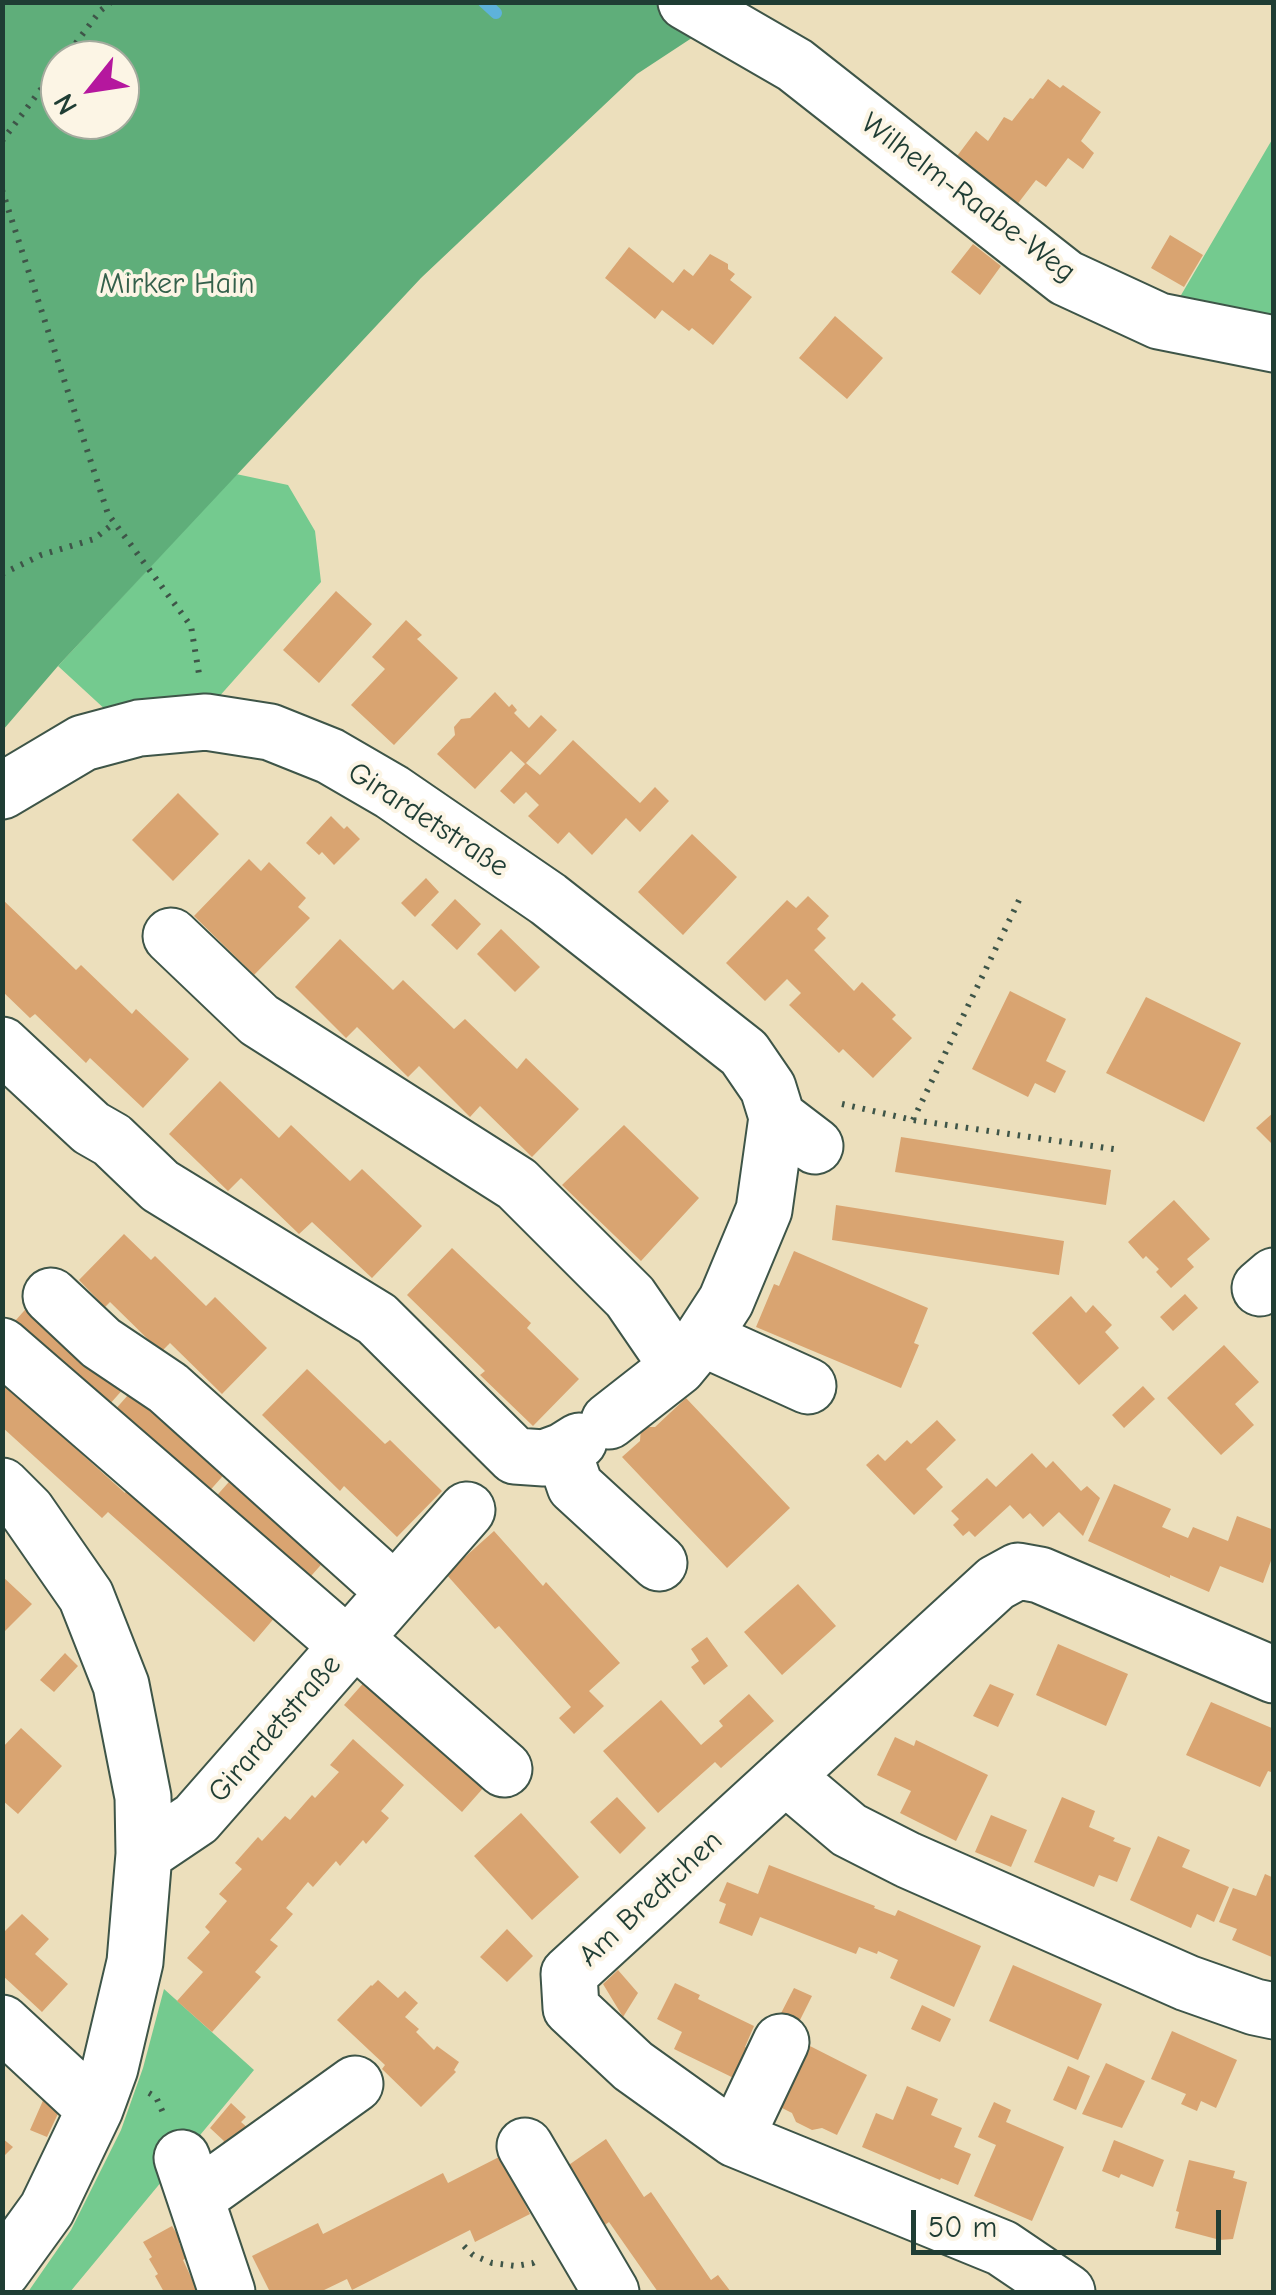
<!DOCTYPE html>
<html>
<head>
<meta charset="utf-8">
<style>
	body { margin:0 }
	#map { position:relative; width:1276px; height:2295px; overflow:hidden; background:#ecdfbc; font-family:"Comic Neue",sans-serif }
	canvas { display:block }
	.frame { position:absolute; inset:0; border:5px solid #1f3d34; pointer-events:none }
	.north { position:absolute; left:40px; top:40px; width:100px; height:100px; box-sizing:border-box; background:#fcf5e5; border:2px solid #a4ab9e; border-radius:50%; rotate:240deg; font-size:28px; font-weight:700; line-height:40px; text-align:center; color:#1f3d34 }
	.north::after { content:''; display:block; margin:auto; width:35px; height:45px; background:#b5179e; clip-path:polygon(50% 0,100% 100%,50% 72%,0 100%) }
	.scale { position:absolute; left:911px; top:2210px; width:310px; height:45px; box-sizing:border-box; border:5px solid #1f3d34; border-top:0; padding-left:12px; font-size:30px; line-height:35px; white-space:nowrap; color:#1f3d34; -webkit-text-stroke:8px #fcf5e5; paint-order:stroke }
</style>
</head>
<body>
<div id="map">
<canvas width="1276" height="2295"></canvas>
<div class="frame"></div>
<div class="north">N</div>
<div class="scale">50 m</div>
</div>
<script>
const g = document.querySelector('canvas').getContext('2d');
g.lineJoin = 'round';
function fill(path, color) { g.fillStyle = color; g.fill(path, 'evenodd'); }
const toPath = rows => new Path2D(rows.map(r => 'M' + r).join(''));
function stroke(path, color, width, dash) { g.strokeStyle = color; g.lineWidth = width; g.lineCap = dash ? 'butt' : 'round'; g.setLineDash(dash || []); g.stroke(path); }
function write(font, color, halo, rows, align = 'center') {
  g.font = font + ' "Comic Neue",sans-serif'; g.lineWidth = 8; g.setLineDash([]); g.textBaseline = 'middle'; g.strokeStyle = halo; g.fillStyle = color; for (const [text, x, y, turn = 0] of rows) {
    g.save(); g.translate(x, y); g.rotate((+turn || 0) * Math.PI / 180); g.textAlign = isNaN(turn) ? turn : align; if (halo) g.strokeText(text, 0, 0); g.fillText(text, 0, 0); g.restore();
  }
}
fill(toPath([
	[1273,138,1273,328,1177,302],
	[236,474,288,485,315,531,321,582,217,699,108,712,58,666],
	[164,1989,254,2070,70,2292,28,2292,71,2230,121,2130,143,2068]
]), '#74ca8f');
fill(toPath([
	[3,3,745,3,637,74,421,278,58,666,3,730],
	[60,60,120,60,120,120,60,120]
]), '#5fae7a');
stroke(toPath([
	[484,2,496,13]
]), '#5eb2da', 12);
fill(toPath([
	[1048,79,1060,88,1063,85,1101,112,1081,141,1094,153,1083,169,1068,158,1046,187,1036,180,1009,215,948,168,976,131,988,141,1004,117,1012,121,1030,98,1033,99],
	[1170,235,1203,255,1184,287,1151,268],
	[973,244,1001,266,980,295,951,272],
	[629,247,673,283,684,269,693,276,710,254,728,264,728,269,735,274,730,280,752,297,713,345,692,328,689,331,662,310,655,319,605,278],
	[835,316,883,358,847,399,799,358],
	[336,591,372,624,319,683,283,650],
	[406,620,422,635,417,639,458,678,394,745,351,705,385,669,372,657],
	[495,692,509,707,512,704,517,710,514,713,529,728,541,715,557,730,525,764,511,751,475,789,437,754,455,735,454,727,461,719,470,718],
	[573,740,640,803,655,787,669,801,640,832,626,818,592,855,569,832,558,844,544,831,528,816,539,805,526,792,514,804,500,791,526,763,540,775],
	[178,793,219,834,173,881,132,840],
	[331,816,344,829,347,826,360,839,334,865,322,852,319,855,306,843],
	[692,834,737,877,683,935,638,892],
	[249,859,261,871,269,862,306,898,298,907,310,918,254,975,194,916],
	[426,878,439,892,415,917,401,903],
	[808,896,829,916,817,929,826,938,814,950,854,991,862,982,896,1015,892,1019,912,1038,873,1078,843,1049,839,1053,789,1005,801,993,787,979,765,1001,726,963,787,900,796,908],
	[2,899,76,970,81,965,132,1014,136,1009,189,1059,143,1108,90,1058,86,1063,35,1014,30,1018,2,991],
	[455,899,481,924,457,950,431,925],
	[501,929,540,967,515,992,477,954],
	[340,939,393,990,403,980,454,1029,465,1019,517,1069,526,1058,579,1109,532,1157,480,1106,470,1117,419,1066,408,1077,357,1027,346,1038,295,987],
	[1010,991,1066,1019,1046,1061,1066,1071,1055,1093,1035,1083,1028,1097,972,1069],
	[1146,997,1241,1043,1204,1122,1106,1073],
	[220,1081,279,1138,291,1125,350,1181,362,1169,422,1226,372,1278,312,1222,299,1234,241,1178,228,1191,169,1134],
	[1274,1112,1274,1146,1256,1128],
	[624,1125,699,1198,641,1261,562,1185],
	[901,1137,1111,1170,1106,1205,895,1172],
	[1174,1200,1210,1239,1187,1259,1194,1267,1171,1288,1156,1272,1159,1269,1146,1256,1143,1259,1128,1242],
	[836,1205,1064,1241,1059,1275,832,1240],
	[124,1234,151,1260,155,1256,206,1306,215,1297,267,1348,222,1394,170,1343,161,1352,110,1302,105,1307,79,1280],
	[452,1248,531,1323,527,1328,579,1379,533,1426,480,1375,485,1371,407,1295],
	[794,1251,928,1308,914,1343,919,1345,901,1388,756,1327,774,1284,779,1286],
	[1185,1294,1198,1308,1173,1331,1160,1317],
	[1071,1296,1086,1313,1093,1305,1112,1325,1105,1332,1119,1348,1079,1385,1032,1333],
	[31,1303,125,1387,101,1414,8,1329],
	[1224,1345,1259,1382,1235,1404,1254,1425,1221,1455,1167,1398],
	[307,1369,385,1444,390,1440,442,1491,397,1537,344,1486,340,1491,262,1415],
	[2,1382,125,1493,130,1486,276,1616,254,1642,108,1512,102,1518,2,1427],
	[136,1386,229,1469,206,1495,113,1412],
	[1143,1386,1155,1399,1124,1428,1112,1415],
	[686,1398,790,1508,727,1568,622,1457,640,1441,641,1427,655,1427],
	[937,1420,956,1440,926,1469,943,1487,914,1515,866,1465,878,1454,885,1461,907,1440,911,1444],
	[1032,1453,1046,1468,1053,1461,1081,1491,1087,1486,1100,1498,1083,1536,1059,1512,1043,1527,1030,1513,1023,1519,1010,1505,975,1537,969,1531,963,1536,953,1525,959,1519,951,1511,987,1478,996,1487],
	[235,1475,327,1558,304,1584,212,1501],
	[1114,1484,1171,1509,1162,1527,1188,1538,1193,1527,1228,1541,1237,1516,1274,1530,1274,1559,1272,1558,1263,1583,1220,1566,1209,1592,1170,1575,1170,1578,1088,1541],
	[494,1531,543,1586,546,1582,620,1663,589,1691,604,1706,574,1734,559,1718,571,1707,499,1626,495,1629,446,1574],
	[2,1576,32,1604,2,1634],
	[798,1584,836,1626,782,1675,744,1632],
	[707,1637,728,1666,704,1685,691,1667,699,1661,691,1649],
	[1058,1644,1128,1674,1106,1726,1036,1695],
	[65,1653,78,1666,54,1692,40,1680],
	[367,1679,485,1786,462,1812,344,1705],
	[990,1684,1014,1694,998,1727,973,1716],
	[749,1694,774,1721,721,1768,715,1762,658,1813,603,1751,661,1700,701,1745,723,1726,719,1721],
	[1211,1702,1274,1729,1274,1773,1268,1771,1260,1787,1186,1755],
	[21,1728,62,1766,18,1814,2,1800,2,1748],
	[895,1737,914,1746,916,1740,988,1775,956,1841,900,1813,911,1791,877,1775],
	[353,1739,404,1785,381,1811,389,1818,366,1844,363,1840,340,1866,336,1861,313,1887,308,1882,286,1908,293,1914,270,1940,278,1946,255,1972,261,1977,212,2032,177,2001,203,1972,187,1958,210,1932,205,1927,227,1901,219,1894,242,1869,235,1863,258,1837,262,1841,285,1816,290,1820,312,1795,315,1798,339,1772,330,1765],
	[617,1797,646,1828,620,1854,590,1822],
	[1062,1797,1095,1811,1089,1827,1115,1838,1113,1841,1131,1848,1117,1882,1099,1875,1094,1887,1034,1862],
	[521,1813,579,1877,532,1920,474,1856],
	[991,1815,1027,1830,1011,1867,975,1852],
	[1158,1836,1190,1850,1182,1867,1229,1887,1214,1922,1197,1914,1191,1928,1130,1900],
	[769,1865,875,1906,874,1908,895,1916,898,1910,981,1946,954,2007,890,1978,898,1960,878,1951,877,1954,859,1947,856,1954,760,1917,752,1936,719,1923,726,1904,719,1901,727,1882,758,1894],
	[1265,1874,1274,1878,1274,1958,1232,1940,1237,1929,1219,1922,1233,1888,1256,1896],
	[22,1914,49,1939,35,1954,68,1984,42,2012,2,1975,2,1934],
	[507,1929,533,1956,507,1982,480,1957],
	[1013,1965,1102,2004,1078,2060,989,2021],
	[618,1970,638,1993,623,2017,603,1984],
	[378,1980,398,1998,405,1991,418,2003,405,2017,419,2029,416,2032,434,2050,437,2046,459,2062,454,2070,456,2072,421,2107,382,2069,385,2065,337,2020,371,1985,372,1986],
	[675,1983,700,1995,698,1999,754,2026,745,2047,761,2054,746,2084,674,2049,682,2032,657,2019],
	[794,1988,812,1996,795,2030,777,2021],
	[922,2005,951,2019,940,2042,911,2029],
	[1172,2031,1237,2060,1216,2108,1201,2101,1197,2111,1181,2104,1186,2094,1151,2079],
	[806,2044,867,2075,837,2135,822,2128,812,2130,796,2122,792,2113,776,2105],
	[1106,2063,1145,2081,1122,2128,1082,2114],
	[1068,2066,1090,2076,1076,2110,1053,2100],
	[907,2086,938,2099,931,2115,962,2128,954,2147,971,2154,958,2185,941,2178,940,2180,862,2147,876,2113,893,2120],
	[45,2096,63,2103,47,2137,30,2130],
	[994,2102,1011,2110,1006,2122,1064,2147,1032,2221,974,2196,996,2145,978,2137],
	[231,2103,246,2117,241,2122,256,2135,218,2149,224,2141,210,2128],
	[2,2138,13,2147,2,2158],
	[606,2139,644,2197,651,2192,711,2280,718,2275,731,2292,658,2292,609,2222,602,2227,563,2169],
	[1114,2140,1164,2160,1153,2187,1121,2174,1119,2178,1102,2171],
	[501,2156,530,2214,475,2242,470,2230,352,2290,347,2279,320,2292,270,2292,252,2256,318,2223,323,2234,443,2173,448,2183],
	[1189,2160,1235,2171,1233,2178,1247,2182,1233,2239,1220,2240,1175,2228,1179,2212,1176,2211],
	[172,2226,182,2242,179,2243,187,2258,183,2260,198,2292,164,2292,155,2276,158,2274,149,2259,152,2257,143,2242]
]), '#d9a471');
const minor = toPath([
	[686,2,795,65,1066,278,1159,321,1274,344],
	[2,791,83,743,139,728,206,722,270,732,330,756,392,792,548,899,744,1053,768,1088,777,1117,815,1146],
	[171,936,259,1020,517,1184,630,1297,678,1367],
	[2,1045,91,1128,112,1140,160,1186,377,1319,515,1456,544,1458,563,1451,579,1441],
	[1260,1288,1274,1276],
	[51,1296,101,1343,168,1388,395,1592],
	[702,1338,808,1386],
	[2,1346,348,1646],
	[609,1421,678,1367,702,1338,726,1301,764,1210,777,1117],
	[563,1451,575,1486,659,1563],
	[2,1486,27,1511,86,1596,121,1685,143,1797,144,1854,135,1962,110,2068,95,2109,47,2209,2,2271],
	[354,1638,504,1769],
	[785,1776,849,1830,908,1860,1187,1983,1255,2007,1274,2011],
	[144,1854,196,1819,467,1510],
	[2,2023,95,2109],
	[735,2139,781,2042],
	[525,2146,611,2292],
	[182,2158,227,2292],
	[196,2198,355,2084],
	[1067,2292,1002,2248,735,2139,633,2066,571,2008,569,1974,996,1583,1018,1571,1040,1575,1274,1675]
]);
stroke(minor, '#3e5548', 59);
stroke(toPath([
	[63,60,100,11,111,2],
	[2,141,60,64],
	[2,190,108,514,191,626,199,674],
	[2,574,41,555,94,539,114,523],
	[842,1104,913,1120,1120,1150],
	[913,1120,1022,894],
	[149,2093,156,2097,164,2115],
	[464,2246,473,2255,492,2263,516,2266,533,2263,540,2259]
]), '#3e5548', 6, [2.5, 8]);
stroke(minor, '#fff', 55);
write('30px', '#1f3d34', '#fcf5e5', [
	["Wilhelm-Raabe-Weg",968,198,37],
	["Girardetstraße",428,820,33],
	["Girardetstraße",275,1729,-49],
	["Am Bredtchen",651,1899,-43]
]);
write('30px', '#34604b', '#fcf5e5', [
	["Mirker Hain",177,285]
]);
</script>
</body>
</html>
